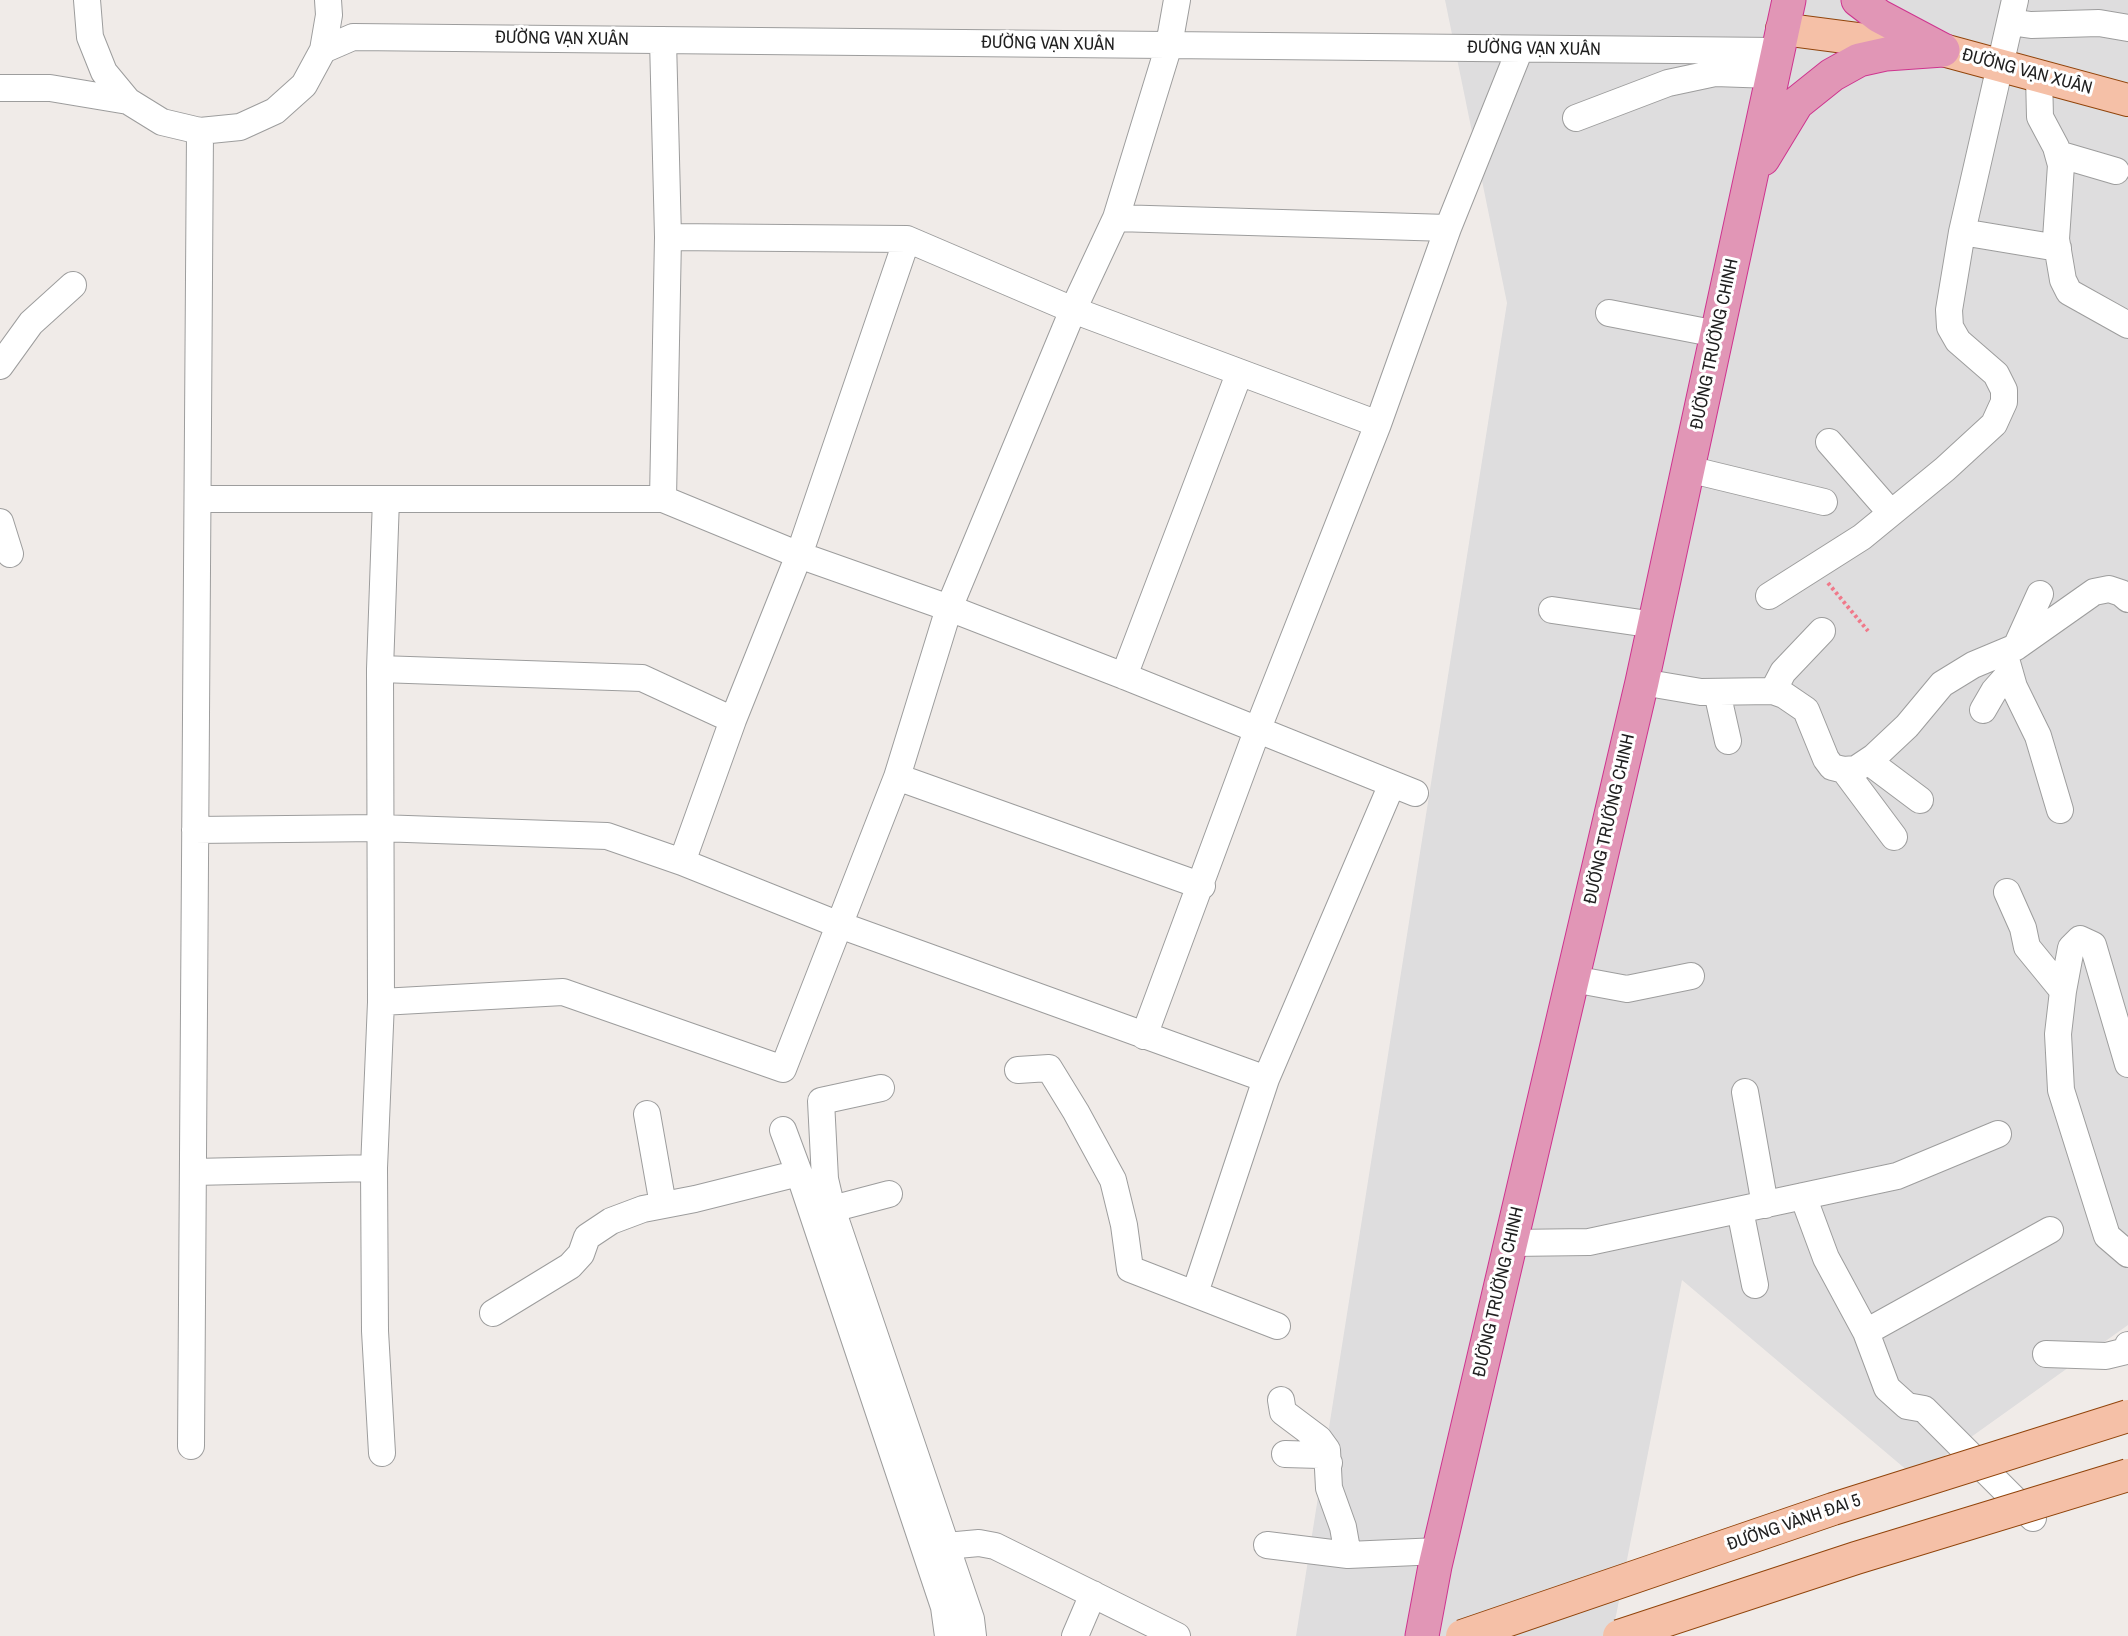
<!DOCTYPE html>
<html>
<head>
<meta charset="utf-8">
<style>
	body { margin:0 }
	canvas { display:block; background:#f0ebe8 }
</style>
</head>
<body>
<canvas width="2128" height="1636"></canvas>
<script>
const g = document.querySelector('canvas').getContext('2d');
g.lineJoin = 'round';
function fill(path, color) { g.fillStyle = color; g.fill(path, 'evenodd'); }
const toPath = rows => new Path2D(rows.map(r => 'M' + r).join(''));
function stroke(path, color, width, dash) { g.strokeStyle = color; g.lineWidth = width; g.lineCap = dash ? 'butt' : 'round'; g.setLineDash(dash || []); g.stroke(path); }
function write(font, color, halo, rows, align = 'center') {
  g.font = font + ' "Archivo Narrow",sans-serif'; g.lineWidth = 6; g.setLineDash([]); g.textBaseline = 'middle'; g.strokeStyle = halo; g.fillStyle = color; for (const [text, x, y, turn = 0] of rows) {
    g.save(); g.translate(x, y); g.rotate((+turn || 0) * Math.PI / 180); g.textAlign = isNaN(turn) ? turn : align; if (halo) g.strokeText(text, 0, 0); g.fillText(text, 0, 0); g.restore();
  }
}
fill(toPath([
	[1445,0,2128,0,2128,1325,1915,1477,1682,1280,1612,1636,1296,1636,1507,303]
]), '#deddde');
const minor = toPath([
	[87,0,90,37,104,72,128,101,162,122,200,131,240,127,275,111,304,85,323,50,329,15,328,0],
	[2010,22,2031,25,2099,23,2128,28],
	[323,50,353,37,1776,51],
	[2039,76,2040,117,2056,147,2061,165,2056,239,2063,280,2069,292,2128,325],
	[0,88,50,88,128,101],
	[1576,118,1668,83,1715,73,1772,75],
	[2058,154,2116,171],
	[1116,218,1448,228],
	[1962,232,2058,248],
	[668,237,907,239,1073,310,1378,424],
	[1609,313,1717,334],
	[0,366,31,323,73,285],
	[1829,442,1891,513],
	[1688,469,1824,502],
	[198,499,663,499,799,555,949,608,1124,676,1415,793],
	[663,499,668,237,663,40],
	[0,522,10,554],
	[1769,596,1862,537,1945,469,1994,424,2004,402,2004,390,1996,374,1958,341,1950,327,1949,310,1962,232,2015,0],
	[1552,610,1655,625],
	[2016,647,2040,594],
	[2004,652,2014,687,2038,736,2060,810],
	[380,669,642,678,733,720],
	[1124,676,1239,374],
	[1642,682,1701,692,1773,691,1784,695,1806,710,1826,759,1832,767,1844,770,1856,769,1874,757,1907,726,1942,684,1973,665,2016,647,2094,592,2109,589,2121,593,2128,599],
	[1773,691,1783,672,1822,631],
	[1717,692,1728,741],
	[1983,710,1994,691,2010,673],
	[1868,761,1920,800],
	[1844,770,1894,837],
	[897,777,1202,886],
	[195,830,379,828,607,836,682,862,837,924,1266,1079],
	[682,862,733,720,799,555,907,239],
	[2007,892,2023,928,2027,947,2063,991],
	[1573,979,1627,989,1691,976],
	[381,1002,563,992,783,1069,897,777,949,608,1073,310,1116,218,1169,45,1177,0],
	[1144,1036,1257,731,1378,424,1448,228,1520,49],
	[2128,1064,2093,945,2080,939,2071,948,2063,991,2058,1034,2061,1090,2107,1236,2128,1254],
	[1018,1070,1049,1068,1076,1112,1113,1180,1124,1225,1130,1269,1277,1326],
	[881,1088,821,1101,825,1179,832,1209,971,1619,973,1636],
	[1745,1092,1765,1205],
	[647,1114,663,1205],
	[783,1130,799,1173,944,1607,948,1636],
	[193,1172,374,1168],
	[1803,1196,1826,1258,1866,1332,1887,1388,1907,1406,1924,1409,2033,1518],
	[832,1209,889,1194],
	[1740,1210,1755,1285],
	[1511,1243,1589,1242,1897,1176,1998,1134],
	[1195,1293,1266,1079,1392,784],
	[493,1313,570,1266,581,1254,587,1237,611,1221,643,1209,695,1199,799,1173],
	[1866,1332,2050,1230],
	[2046,1354,2106,1356,2126,1351,2128,1345],
	[1281,1400,1283,1412,1319,1439,1327,1450,1329,1488,1343,1527,1348,1555],
	[191,1446,200,131],
	[382,1453,375,1331,374,1168,381,1002,380,669,386,499],
	[1285,1454,1320,1455,1329,1463],
	[1267,1545,1348,1555,1439,1551],
	[946,1546,979,1543,995,1546,1177,1636],
	[1075,1636,1093,1594]
]);
const major = toPath([
	[1782,29,1943,50,2128,100]
]);
const highway = toPath([
	[1858,0,1879,16,1943,50],
	[1763,159,1797,103,1832,75,1859,60,1886,54,1943,50],
	[1422,1636,1435,1566,1642,682,1789,0]
]);
stroke(minor, '#9d9d9d', 28);
stroke(major, '#91440b', 34);
stroke(highway, '#ce348f', 35);
stroke(toPath([
	[1828,583,1868,631]
]), '#f0798a', 4, [3, 3]);
stroke(minor, '#fff', 26);
stroke(major, '#f5c0a7', 32);
stroke(highway, '#e196b6', 33);
const majorBridge = toPath([
	[1462,1636,1833,1509,2128,1416],
	[1619,1636,1856,1558,2128,1475]
]);
stroke(majorBridge, '#91440b', 34, []);
stroke(majorBridge, '#f5c0a7', 32);
write('18px', '#202020', '#fff', [
	["ĐƯỜNG VẠN XUÂN",562,39,1],
	["ĐƯỜNG VẠN XUÂN",1048,44,1],
	["ĐƯỜNG VẠN XUÂN",1534,49,1],
	["ĐƯỜNG VẠN XUÂN",2027,72,15],
	["ĐƯỜNG TRƯỜNG CHINH",1715,344,-78],
	["ĐƯỜNG TRƯỜNG CHINH",1610,819,-77],
	["ĐƯỜNG TRƯỜNG CHINH",1499,1292,-77],
	["ĐƯỜNG VÀNH ĐAI 5",1794,1523,-19]
]);
</script>
</body>
</html>
